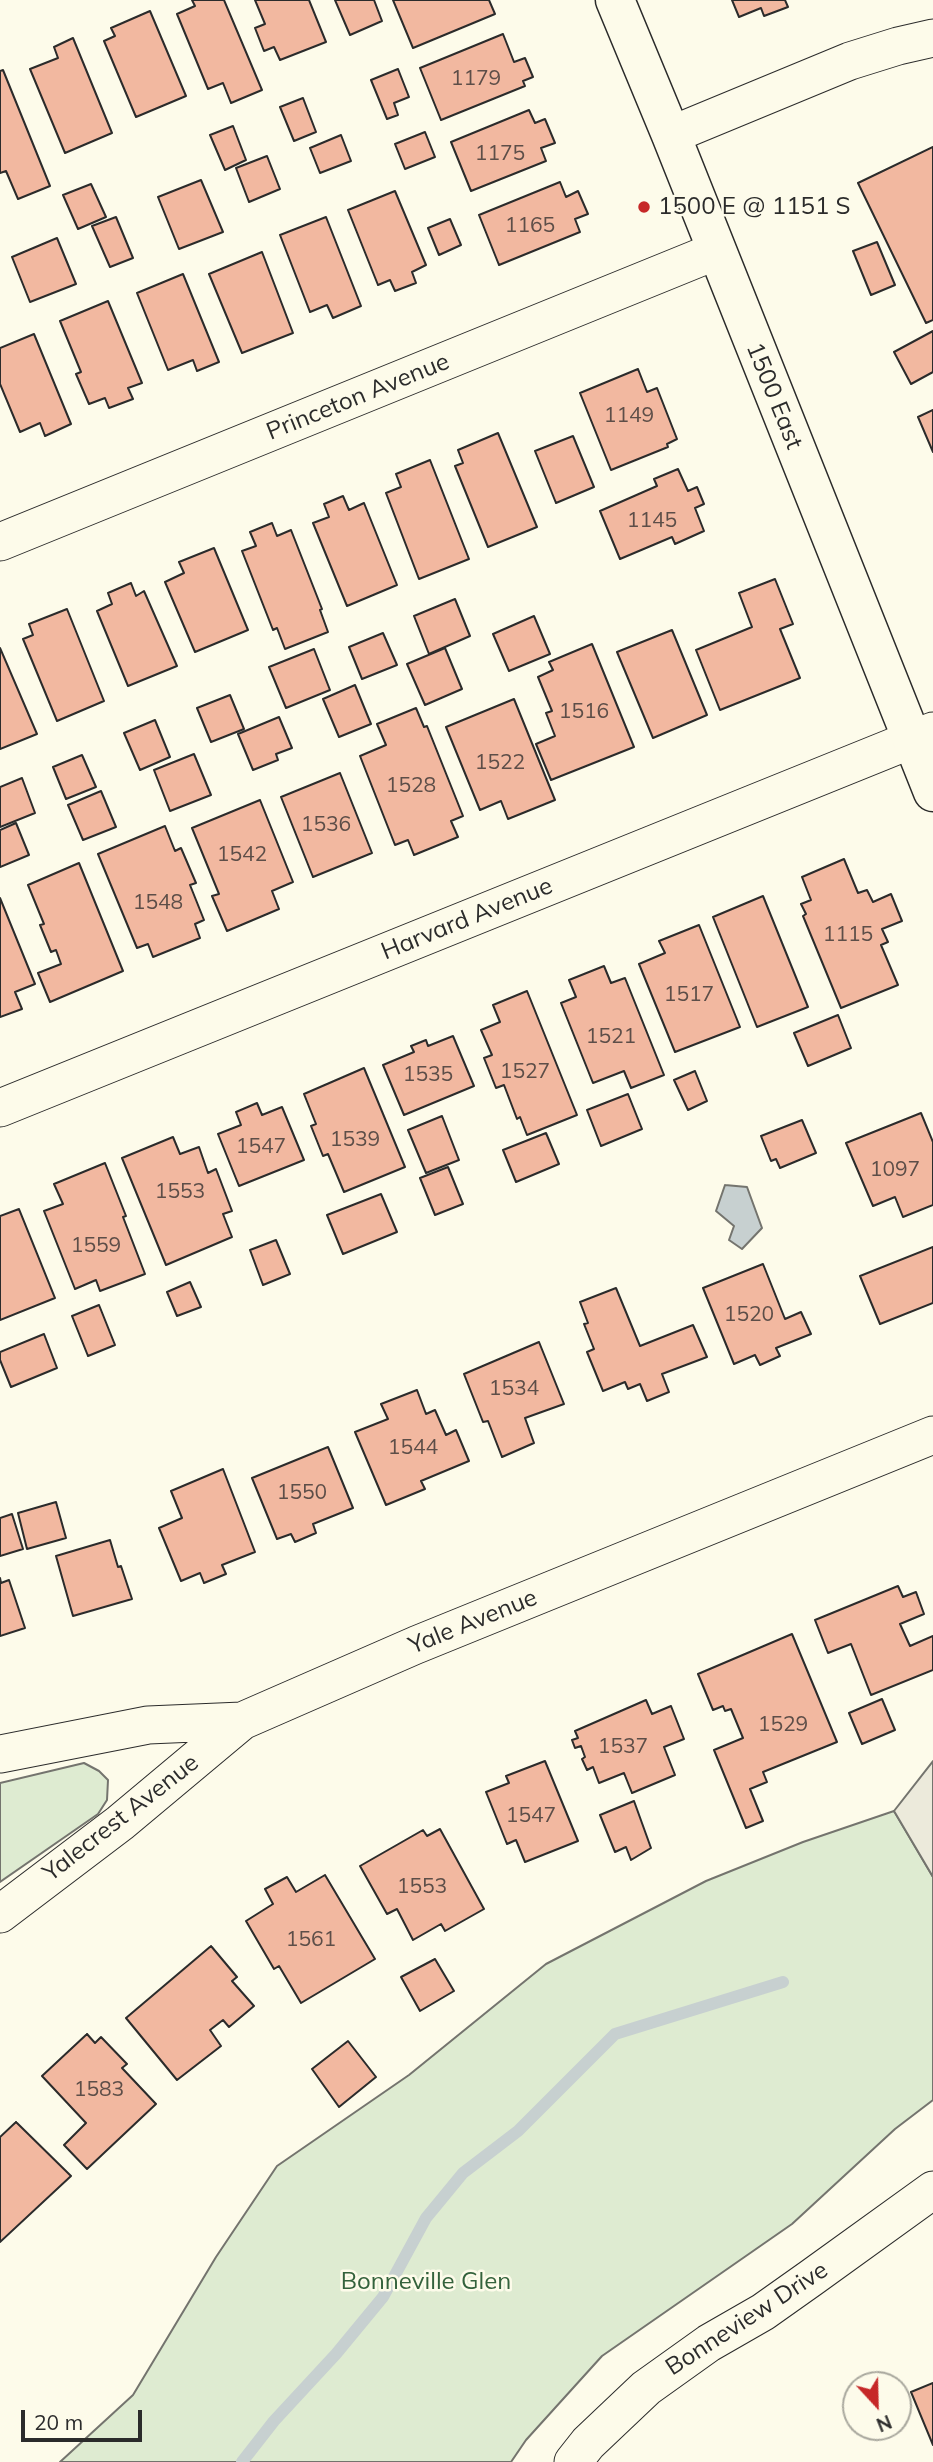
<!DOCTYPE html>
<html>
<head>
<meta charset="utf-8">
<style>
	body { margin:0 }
	#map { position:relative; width:933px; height:2462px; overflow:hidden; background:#fdfbea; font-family:Mulish,sans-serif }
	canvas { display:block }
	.north { position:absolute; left:842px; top:2371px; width:70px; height:70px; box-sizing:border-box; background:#fdfbea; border:2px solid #a9a89e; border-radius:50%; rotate:158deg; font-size:19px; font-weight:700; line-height:28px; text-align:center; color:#2b2b2b }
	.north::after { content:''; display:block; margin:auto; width:24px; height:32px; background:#c62828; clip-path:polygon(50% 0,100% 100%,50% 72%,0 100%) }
	.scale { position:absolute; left:21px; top:2410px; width:121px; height:32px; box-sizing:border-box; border:4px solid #2b2b2b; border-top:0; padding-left:9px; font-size:21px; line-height:24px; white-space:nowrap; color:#2b2b2b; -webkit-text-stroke:5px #fdfbea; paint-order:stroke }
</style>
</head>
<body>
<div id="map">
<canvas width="933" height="2462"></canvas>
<div class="north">N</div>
<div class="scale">20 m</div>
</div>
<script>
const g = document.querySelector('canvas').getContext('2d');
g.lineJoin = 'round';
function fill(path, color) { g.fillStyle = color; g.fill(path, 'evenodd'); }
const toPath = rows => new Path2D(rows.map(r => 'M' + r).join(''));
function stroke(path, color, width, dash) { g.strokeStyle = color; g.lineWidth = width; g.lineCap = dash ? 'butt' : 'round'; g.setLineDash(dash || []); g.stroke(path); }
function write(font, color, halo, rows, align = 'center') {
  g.font = font + ' Mulish,sans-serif'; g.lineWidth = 5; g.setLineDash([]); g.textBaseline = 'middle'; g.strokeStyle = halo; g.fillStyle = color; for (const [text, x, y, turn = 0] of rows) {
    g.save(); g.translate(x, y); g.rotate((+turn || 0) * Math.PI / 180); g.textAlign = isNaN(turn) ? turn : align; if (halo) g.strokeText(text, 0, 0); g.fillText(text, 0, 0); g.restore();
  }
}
const green = toPath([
	[84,1763,99,1771,108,1780,107,1800,98,1814,0,1882,0,1783,84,1763],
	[894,1811,933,1877,933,2100,895,2129,792,2224,602,2356,526,2440,511,2462,60,2462,133,2395,216,2257,277,2166,409,2075,546,1964,706,1881,803,1842,894,1811]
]);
fill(green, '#deebd1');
stroke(green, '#74746e', 2);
const parking = toPath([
	[933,1761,933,1877,894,1811,933,1761]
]);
fill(parking, '#eceadb');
stroke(parking, '#74746e', 2);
const water = toPath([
	[725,1185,747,1187,762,1228,742,1249,729,1240,734,1226,716,1211,725,1185]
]);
fill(water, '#c7d0d0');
stroke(water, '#74746e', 2);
stroke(toPath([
	[242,2462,274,2421,336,2354,383,2297,426,2218,463,2173,518,2131,615,2034,783,1982]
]), '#c7d0d0', 12);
const building = toPath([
	[192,0,224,0,262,90,231,103,223,83,208,89,177,14,195,6,192,0],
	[255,0,309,0,326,42,280,60,274,47,264,51,255,28,265,24,255,0],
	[335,0,374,0,382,21,350,35,335,0],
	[393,0,489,0,495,14,413,48,393,0],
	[732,0,785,0,788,7,764,16,761,8,739,17,732,0],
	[150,11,186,96,136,117,104,41,115,36,111,28,150,11],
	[503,34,514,62,525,58,533,77,523,81,525,86,441,120,420,68,503,34],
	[73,38,112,133,65,153,30,69,58,58,54,47,73,38],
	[398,69,409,97,394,103,398,115,387,119,371,80,398,69],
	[3,70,50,186,18,199,6,171,0,173,0,71,3,70],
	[303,98,316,132,294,141,280,107,303,98],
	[529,110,535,123,545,119,555,143,541,148,546,161,471,191,451,142,529,110],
	[233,126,246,160,225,170,210,135,233,126],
	[425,132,435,157,405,169,395,144,425,132],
	[341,135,351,161,320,173,310,148,341,135],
	[933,147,933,320,926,323,858,183,933,147],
	[267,156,280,189,249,202,236,168,267,156],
	[201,180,223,232,179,249,158,197,201,180],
	[560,182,566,197,578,191,588,214,575,219,580,232,499,265,479,215,560,182],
	[91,184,106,217,78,229,63,195,91,184],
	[395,191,426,265,412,272,416,283,395,291,390,280,378,285,348,210,395,191],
	[116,217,133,258,110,267,92,226,116,217],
	[326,217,361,306,333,318,327,305,310,312,280,235,326,217],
	[450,219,461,245,439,255,428,228,450,219],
	[57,238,76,284,30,302,12,257,57,238],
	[877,242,895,285,871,295,853,251,877,242],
	[262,252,293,333,242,353,209,274,262,252],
	[183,274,219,362,197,371,193,360,168,370,137,293,183,274],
	[108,301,142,383,128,388,133,399,109,408,105,398,89,404,76,374,81,372,60,321,108,301],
	[933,331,933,372,911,384,894,352,933,331],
	[34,334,71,424,45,436,40,423,20,432,0,384,0,348,34,334],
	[638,369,647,392,657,388,677,439,667,444,668,447,611,470,580,393,638,369],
	[933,410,933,452,918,417,933,410],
	[498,433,537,527,488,547,455,466,463,463,458,450,498,433],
	[573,436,594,487,556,503,535,451,573,436],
	[430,460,469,559,419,579,386,493,401,487,396,474,430,460],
	[678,469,688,491,697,487,704,504,695,508,704,531,675,544,672,537,620,559,600,511,657,486,654,479,678,469],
	[343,496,349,510,364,503,397,585,347,606,313,523,329,517,324,504,343,496],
	[272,523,277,536,291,530,322,609,320,610,328,632,285,649,277,628,273,630,242,551,256,546,250,532,272,523],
	[214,548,248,630,195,652,165,582,184,573,179,562,214,548],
	[775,579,793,624,780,629,800,678,720,710,696,650,752,627,739,593,775,579],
	[131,583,136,596,144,591,177,666,128,686,97,611,112,604,108,593,131,583],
	[455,599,470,636,429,654,414,616,455,599],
	[67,609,104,701,57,721,23,639,33,635,29,624,67,609],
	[534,616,550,654,509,671,493,634,534,616],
	[672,630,707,715,653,738,617,652,672,630],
	[383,633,397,665,362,679,349,647,383,633],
	[592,644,634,747,551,780,536,744,555,736,546,713,552,711,538,677,553,670,549,662,592,644],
	[0,648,37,734,0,749,0,648],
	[445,648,462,689,425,705,407,664,445,648],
	[314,649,330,690,286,708,269,667,314,649],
	[355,685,371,724,339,737,323,699,355,685],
	[230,695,244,729,211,742,197,708,230,695],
	[514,699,555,800,508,819,501,801,480,810,446,727,514,699],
	[416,708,424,727,427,726,463,816,451,821,458,837,414,855,408,840,395,845,360,756,386,745,377,724,416,708],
	[279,717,292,748,276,754,278,760,253,770,238,734,279,717],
	[155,720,170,757,140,770,124,733,155,720],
	[194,754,211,795,170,811,154,770,194,754],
	[82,755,96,787,66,799,53,767,82,755],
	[340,773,372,853,313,877,281,797,340,773],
	[22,778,35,813,0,827,0,787,22,778],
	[101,791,116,827,83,840,68,805,101,791],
	[260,800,293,882,272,891,279,909,227,931,212,896,219,894,192,828,260,800],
	[16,823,29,855,0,867,0,830,16,823],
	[165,826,175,851,181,848,196,883,190,885,204,920,195,924,200,938,153,957,148,944,137,948,98,854,165,826],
	[844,859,858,893,867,890,873,902,891,894,902,921,882,929,888,942,881,945,898,985,841,1008,803,916,806,914,801,904,811,900,802,877,844,859],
	[79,863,123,971,50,1002,38,973,61,964,56,950,51,952,40,925,44,924,28,885,79,863],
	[763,896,808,1007,757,1027,713,917,763,896],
	[0,898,35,984,15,992,22,1009,0,1017,0,898],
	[699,925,740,1027,675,1052,639,964,665,953,659,941,699,925],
	[604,966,611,983,625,978,664,1075,631,1088,624,1071,593,1083,561,1003,576,997,569,980,604,966],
	[527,991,577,1115,527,1135,520,1117,517,1119,504,1085,496,1088,484,1058,492,1055,481,1030,500,1022,493,1005,527,991],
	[838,1015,851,1048,808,1066,794,1033,838,1015],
	[453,1036,474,1086,404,1115,383,1065,414,1052,411,1046,426,1040,428,1046,453,1036],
	[364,1068,405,1167,344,1192,328,1154,323,1156,311,1126,316,1124,304,1094,364,1068],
	[695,1071,707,1101,688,1110,674,1080,695,1071],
	[628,1094,642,1129,601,1146,587,1110,628,1094],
	[257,1103,262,1115,282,1107,304,1160,239,1186,218,1134,241,1125,236,1112,257,1103],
	[921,1113,933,1142,933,1205,903,1217,895,1197,873,1206,846,1143,921,1113],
	[442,1116,459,1160,426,1173,408,1130,442,1116],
	[802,1120,816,1153,780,1168,776,1159,771,1161,761,1136,802,1120],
	[546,1133,559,1164,516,1182,503,1150,546,1133],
	[173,1137,180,1154,199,1147,208,1173,216,1169,232,1211,223,1214,232,1237,166,1265,122,1158,173,1137],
	[105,1163,126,1216,123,1217,145,1274,100,1291,96,1280,75,1289,44,1211,63,1204,54,1184,105,1163],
	[448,1167,463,1204,435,1215,420,1178,448,1167],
	[381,1194,397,1232,343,1254,327,1215,381,1194],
	[19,1209,55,1298,0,1320,0,1216,19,1209],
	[276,1240,290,1274,263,1285,250,1250,276,1240],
	[933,1247,933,1303,880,1324,860,1276,933,1247],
	[763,1264,785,1319,801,1312,811,1334,776,1348,780,1356,760,1365,755,1355,734,1364,703,1288,763,1264],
	[190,1282,201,1307,177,1316,167,1292,190,1282],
	[616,1288,640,1346,693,1325,707,1357,662,1374,669,1392,647,1401,640,1384,628,1389,625,1382,603,1391,587,1352,594,1349,584,1324,588,1323,580,1302,616,1288],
	[99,1305,115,1345,88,1356,72,1316,99,1305],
	[44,1334,57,1368,11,1387,0,1360,0,1352,44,1334],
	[539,1342,564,1404,525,1418,534,1443,502,1457,488,1421,483,1422,464,1374,539,1342],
	[417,1390,426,1414,435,1410,446,1435,456,1430,469,1461,421,1481,425,1489,386,1505,355,1432,388,1419,381,1404,417,1390],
	[328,1447,353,1508,313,1524,316,1533,295,1542,291,1534,277,1539,252,1478,328,1447],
	[223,1469,255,1552,222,1565,226,1574,204,1583,200,1573,181,1581,159,1528,182,1518,171,1491,223,1469],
	[56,1502,66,1538,27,1549,18,1513,56,1502],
	[12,1514,23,1549,0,1556,0,1518,12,1514],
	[110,1540,118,1567,121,1566,132,1599,73,1616,56,1556,110,1540],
	[0,1578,1,1583,9,1580,25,1628,0,1636,0,1578],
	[898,1586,903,1597,916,1592,924,1614,900,1624,910,1646,933,1636,933,1670,871,1695,851,1644,828,1653,815,1620,898,1586],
	[792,1634,837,1742,763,1772,767,1782,750,1789,763,1821,746,1828,714,1750,743,1738,731,1709,725,1711,723,1706,713,1710,698,1674,792,1634],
	[882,1699,895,1730,862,1744,849,1713,882,1699],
	[646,1700,652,1714,671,1706,684,1739,664,1747,675,1775,632,1793,624,1773,599,1783,593,1767,587,1770,582,1759,585,1757,581,1746,575,1748,572,1740,578,1738,575,1731,646,1700],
	[545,1761,578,1841,525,1862,516,1840,507,1844,486,1792,509,1783,506,1776,545,1761],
	[634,1801,651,1848,631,1860,626,1847,615,1852,600,1815,634,1801],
	[440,1829,484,1909,445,1931,441,1924,413,1940,397,1909,387,1914,360,1866,423,1830,427,1836,440,1829],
	[325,1875,375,1959,301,2003,279,1966,274,1969,246,1921,273,1904,265,1889,287,1877,296,1892,325,1875],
	[211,1946,237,1977,232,1981,254,2006,229,2027,223,2020,210,2030,221,2046,177,2080,126,2018,211,1946],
	[435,1959,454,1991,420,2011,401,1977,435,1959],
	[87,2034,95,2043,101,2037,127,2064,122,2068,156,2104,87,2169,64,2145,86,2123,42,2076,87,2034],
	[348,2041,376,2077,339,2107,312,2069,348,2041],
	[16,2122,71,2176,0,2242,0,2137,16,2122],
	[933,2383,933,2445,911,2392,933,2383]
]);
fill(building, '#f2b8a0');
stroke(building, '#2b2b2b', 2);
const street = toPath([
	[671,135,850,61,898,46,933,38],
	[0,542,716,251],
	[0,1108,933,731],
	[0,1754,148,1725,242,1721,416,1645,933,1435],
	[0,1914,120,1823,242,1721],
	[573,2462,588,2443,646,2388,709,2343,763,2312,811,2278,933,2190]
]);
const secondary = toPath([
	[615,0,671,135,933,792]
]);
stroke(street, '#2b2b2b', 39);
stroke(secondary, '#2b2b2b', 41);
stroke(street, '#fdfbea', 37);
stroke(secondary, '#fdfbea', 38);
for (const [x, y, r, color] of [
	[644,207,7,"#c62828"]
]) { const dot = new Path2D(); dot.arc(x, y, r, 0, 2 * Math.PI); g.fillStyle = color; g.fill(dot); stroke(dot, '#fdfbea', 2.5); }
write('21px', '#5d4e48', null, [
	["1179",476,79],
	["1175",500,154],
	["1165",530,226],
	["1149",629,416],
	["1145",652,521],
	["1516",584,712],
	["1522",500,763],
	["1528",411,786],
	["1536",326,825],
	["1542",242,855],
	["1548",158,903],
	["1115",848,935],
	["1517",689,995],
	["1521",611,1037],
	["1527",525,1072],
	["1535",428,1075],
	["1539",355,1140],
	["1547",261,1147],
	["1097",895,1170],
	["1553",180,1192],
	["1559",96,1246],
	["1520",749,1315],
	["1534",514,1389],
	["1544",413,1448],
	["1550",302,1493],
	["1529",783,1725],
	["1537",623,1747],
	["1547",531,1816],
	["1553",422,1887],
	["1561",311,1940],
	["1583",99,2090]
]);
write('24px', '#2b2b2b', '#fdfbea', [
	["1500 E @ 1151 S",658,207]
], 'left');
write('24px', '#2b2b2b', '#fdfbea', [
	["1500 East",774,396,68],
	["Princeton Avenue",358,397,-22],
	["Harvard Avenue",467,919,-22],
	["Yale Avenue",473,1622,-22],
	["Yalecrest Avenue",121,1818,-38],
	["Bonneview Drive",747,2319,-33]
]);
write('24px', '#34623c', '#fdfbea', [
	["Bonneville Glen",426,2282]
]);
</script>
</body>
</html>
